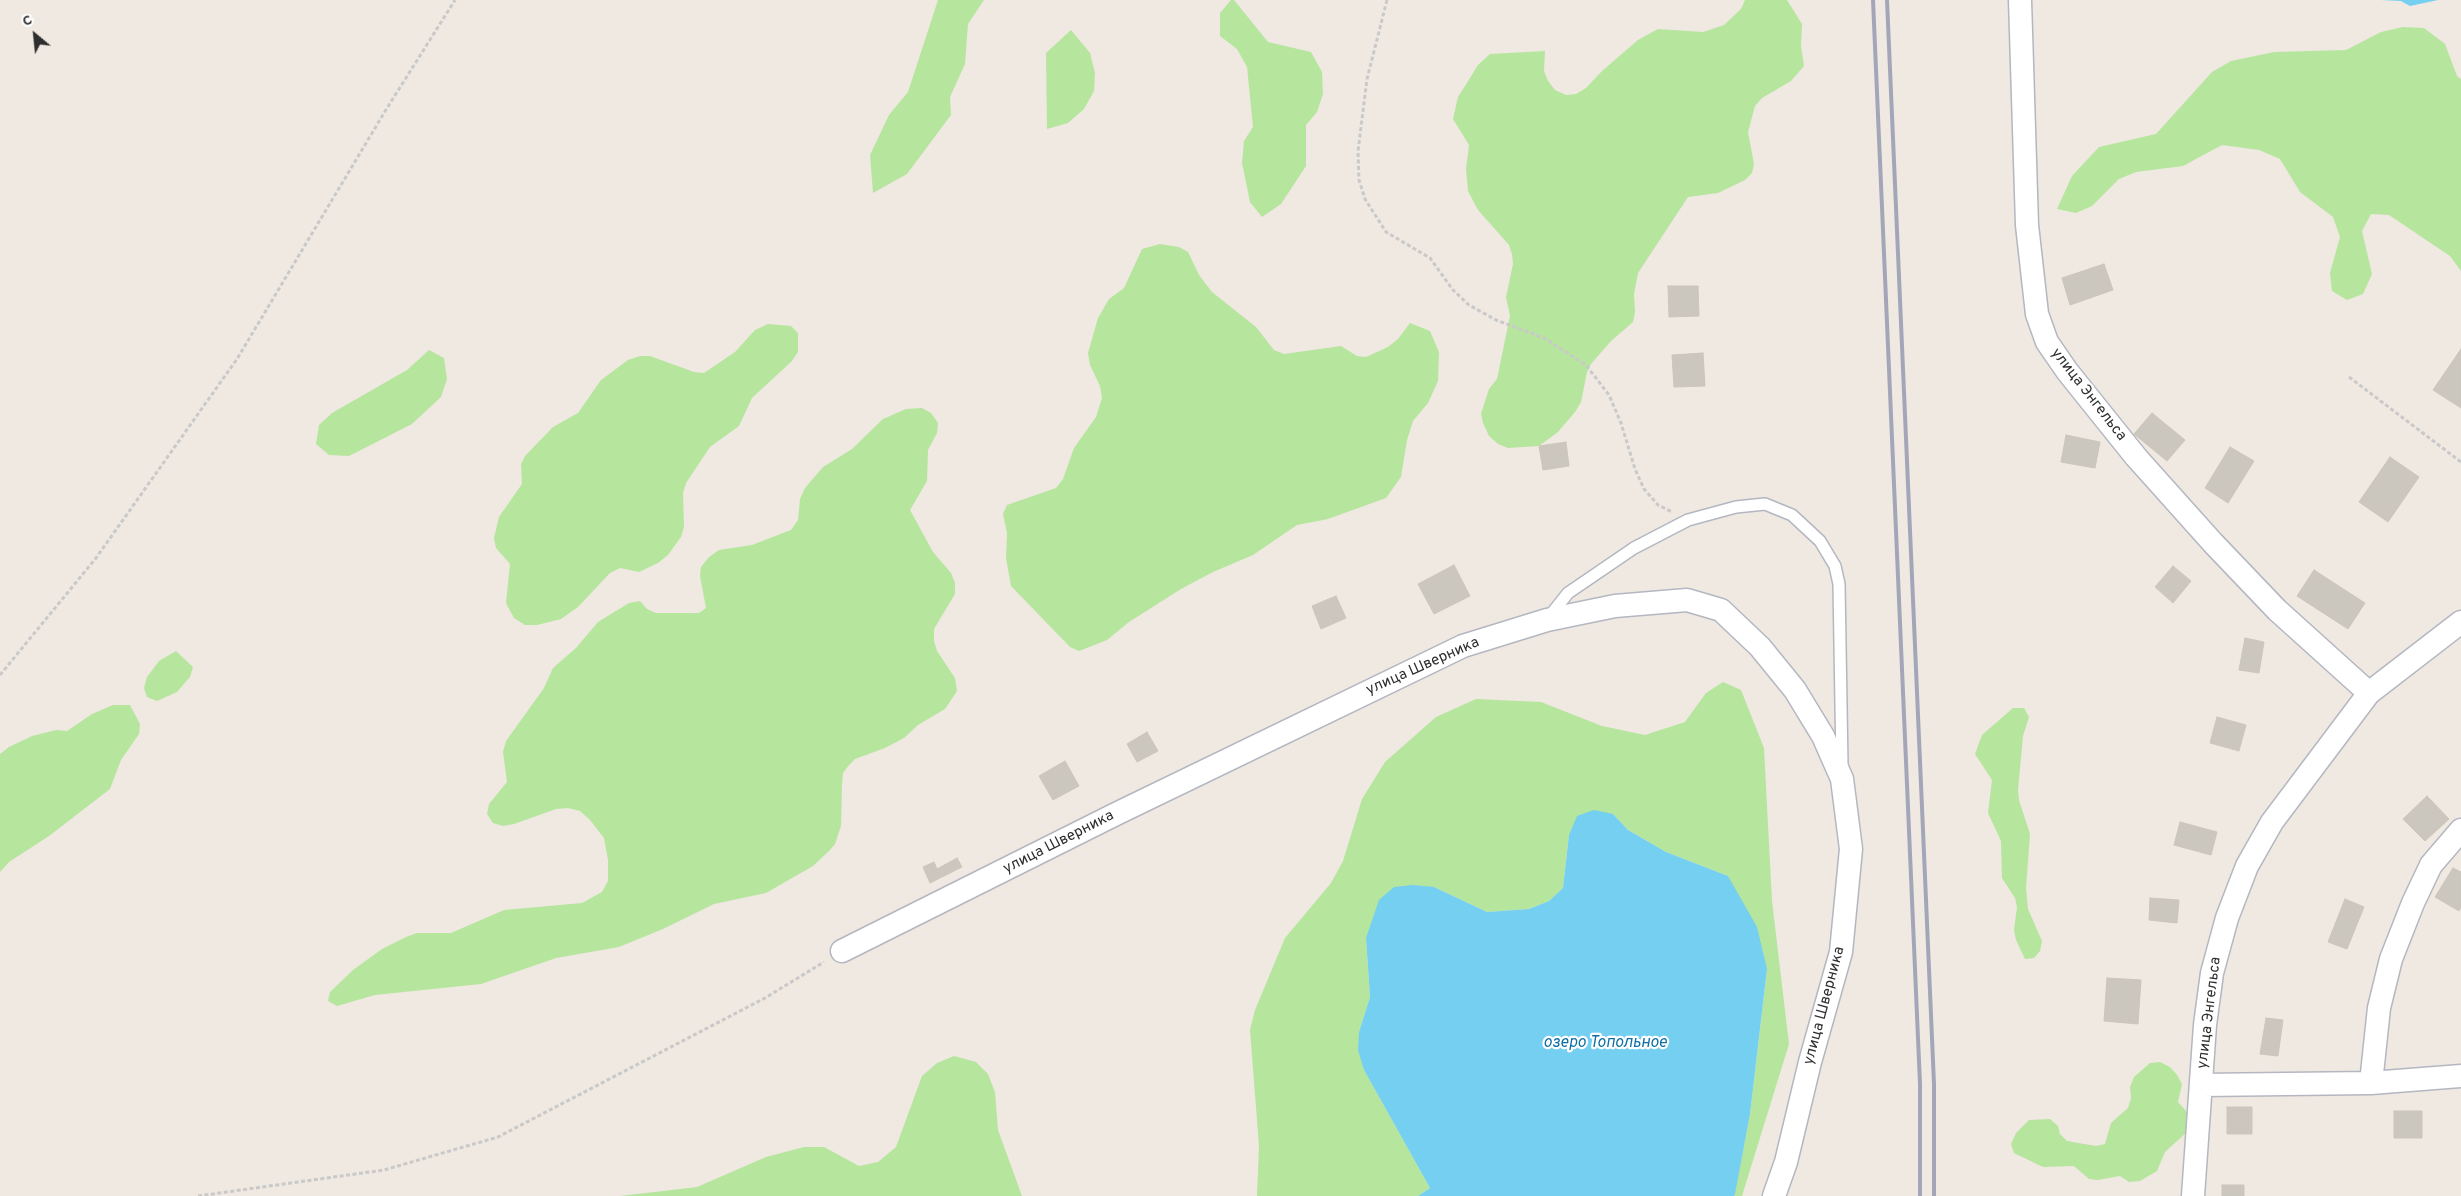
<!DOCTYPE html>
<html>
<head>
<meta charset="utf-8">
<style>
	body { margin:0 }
	#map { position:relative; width:2461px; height:1196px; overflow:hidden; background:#efe9e1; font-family:Overpass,sans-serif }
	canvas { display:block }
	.north { position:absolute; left:10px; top:10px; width:50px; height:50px; -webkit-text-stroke:4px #fff; paint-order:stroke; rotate:332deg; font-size:14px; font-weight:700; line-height:20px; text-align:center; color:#2e2e2e }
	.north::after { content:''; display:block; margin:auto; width:18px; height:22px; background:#2e2e2e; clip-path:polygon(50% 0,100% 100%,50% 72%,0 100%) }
</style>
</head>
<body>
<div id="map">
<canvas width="2461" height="1196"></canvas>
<div class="north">С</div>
</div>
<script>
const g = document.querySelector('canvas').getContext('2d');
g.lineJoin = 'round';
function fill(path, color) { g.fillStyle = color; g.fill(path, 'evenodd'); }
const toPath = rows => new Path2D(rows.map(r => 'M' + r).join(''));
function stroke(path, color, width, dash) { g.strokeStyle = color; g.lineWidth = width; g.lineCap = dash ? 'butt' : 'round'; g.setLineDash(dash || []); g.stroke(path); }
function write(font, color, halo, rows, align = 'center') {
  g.font = font + ' Overpass,sans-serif'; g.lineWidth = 4.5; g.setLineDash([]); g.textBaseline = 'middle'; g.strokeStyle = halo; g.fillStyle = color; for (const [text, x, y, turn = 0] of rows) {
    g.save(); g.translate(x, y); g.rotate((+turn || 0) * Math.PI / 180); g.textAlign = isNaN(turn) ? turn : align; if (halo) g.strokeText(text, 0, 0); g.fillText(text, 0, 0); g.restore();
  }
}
fill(toPath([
	[938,0,984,0,968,24,965,64,950,97,951,115,907,174,873,193,870,155,889,115,908,92],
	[1231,0,1234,0,1268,42,1311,52,1322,72,1323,94,1317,112,1306,125,1306,166,1281,204,1262,217,1250,202,1242,163,1244,141,1253,127,1247,67,1237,49,1220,36,1220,13],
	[1745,0,1787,0,1802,24,1801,46,1804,66,1791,81,1762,98,1755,106,1748,132,1754,164,1752,173,1745,180,1718,193,1688,197,1638,273,1634,294,1635,312,1633,322,1611,341,1591,364,1587,372,1581,402,1575,412,1558,432,1539,446,1508,448,1498,444,1489,436,1483,423,1481,414,1489,389,1497,379,1510,316,1506,297,1513,264,1512,254,1509,245,1478,210,1468,191,1466,169,1469,145,1453,119,1458,97,1465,86,1478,65,1490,54,1545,51,1544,71,1548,81,1555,90,1566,95,1576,94,1586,88,1602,71,1638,40,1658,29,1703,32,1724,25,1741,9],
	[2403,27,2424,28,2445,44,2457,76,2461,79,2461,271,2450,256,2389,215,2371,214,2362,231,2372,274,2363,294,2347,300,2332,291,2330,273,2340,237,2333,217,2300,192,2280,159,2259,150,2222,145,2183,166,2136,172,2119,179,2092,206,2076,213,2057,209,2072,176,2099,147,2156,134,2212,72,2231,61,2274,52,2346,50,2381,32],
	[1071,30,1090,53,1095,73,1094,91,1084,109,1068,123,1047,129,1046,53],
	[1160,244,1179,247,1188,252,1199,275,1212,292,1256,327,1274,350,1284,354,1341,346,1357,356,1366,357,1388,347,1398,339,1410,323,1430,331,1439,352,1438,381,1428,403,1413,421,1407,440,1401,477,1386,498,1328,519,1297,525,1253,555,1213,572,1181,589,1129,622,1107,640,1079,651,1070,647,1011,586,1006,558,1007,533,1003,514,1007,505,1056,488,1063,479,1074,448,1096,417,1102,398,1100,386,1090,365,1088,353,1098,318,1109,299,1124,288,1142,249],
	[768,324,791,326,798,333,798,352,792,361,752,398,739,426,710,447,686,483,683,493,684,527,681,537,668,555,658,563,639,572,620,568,610,573,578,607,561,619,537,625,525,625,514,618,506,603,510,564,496,548,494,538,499,517,522,484,521,464,525,456,553,427,578,413,601,380,628,360,640,356,650,356,694,372,704,373,735,352,755,330],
	[429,350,444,358,447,379,441,397,412,424,349,456,329,455,316,444,319,425,332,413,407,370],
	[922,408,931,413,938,423,937,433,928,450,927,481,910,510,933,552,951,573,955,583,955,594,934,629,934,641,937,651,955,678,957,691,945,709,918,725,904,738,885,748,855,759,849,765,843,773,842,785,841,826,835,844,829,851,813,866,766,893,714,904,663,929,619,947,556,958,481,984,375,995,337,1006,328,1001,330,992,353,970,382,949,406,937,417,933,451,933,504,910,582,903,602,892,608,881,608,860,604,838,590,820,580,811,568,808,556,809,514,824,503,826,493,823,487,814,489,804,507,782,503,752,506,741,544,688,553,668,576,648,598,622,629,603,640,601,647,609,656,613,699,613,706,608,700,576,701,567,709,557,719,550,752,545,791,530,798,520,800,499,805,488,823,467,852,449,883,419,906,409],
	[176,651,193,667,190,677,177,692,157,701,147,697,144,688,147,677,159,661],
	[1723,682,1741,690,1764,748,1772,901,1789,1044,1742,1196,1734,1196,1750,1114,1767,969,1728,876,1666,852,1628,830,1613,814,1569,835,1563,888,1549,901,1529,909,1487,912,1434,887,1366,938,1370,997,1359,1032,1364,1070,1430,1188,1418,1196,1257,1196,1259,1146,1250,1030,1255,1010,1285,938,1331,883,1343,861,1362,799,1385,762,1436,717,1476,699,1541,702,1602,726,1645,735,1685,722,1706,693],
	[113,705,130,705,140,724,139,734,121,760,110,789,49,836,9,862,0,872,0,754,9,747,32,736,56,730,67,731,92,714],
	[2013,708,2024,708,2029,717,2023,736,2018,790,2019,800,2030,834,2026,888,2028,909,2042,941,2040,951,2034,958,2025,959,2016,940,2014,930,2017,907,2015,898,2002,878,2001,841,1988,813,1992,780,1975,754,1982,735],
	[954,1056,976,1062,988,1074,995,1092,998,1130,1022,1196,620,1196,697,1187,766,1157,804,1147,824,1147,859,1166,878,1162,896,1147,922,1076,937,1063],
	[2160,1062,2170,1067,2177,1075,2182,1084,2178,1102,2186,1111,2190,1120,2187,1132,2165,1152,2157,1171,2140,1181,2129,1182,2120,1176,2098,1180,2089,1179,2074,1166,2043,1167,2014,1153,2011,1144,2016,1133,2029,1120,2050,1119,2058,1126,2060,1134,2067,1141,2096,1146,2105,1144,2111,1123,2128,1108,2131,1098,2130,1087,2134,1077,2150,1063]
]), '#b6e59e');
fill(toPath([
	[2381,0,2438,0,2410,6,2401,1],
	[1594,810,1613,814,1628,830,1666,852,1728,876,1757,927,1767,969,1750,1114,1735,1194,1734,1196,1418,1196,1430,1188,1364,1070,1358,1050,1359,1032,1370,997,1366,938,1379,900,1394,887,1413,885,1434,887,1487,912,1529,909,1549,901,1563,888,1569,835,1577,816]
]), '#75cff0');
const building = toPath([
	[2104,264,2113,290,2070,305,2062,278,2104,264],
	[1668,286,1698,286,1699,316,1669,317,1668,286],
	[2461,349,2461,408,2433,390,2461,349],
	[1703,353,1705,386,1674,387,1672,355,1703,353],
	[2152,413,2185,440,2167,461,2134,434,2152,413],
	[2066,435,2100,442,2095,468,2061,462,2066,435],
	[1566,442,1569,466,1543,470,1539,446,1566,442],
	[2230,447,2254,461,2228,503,2205,488,2230,447],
	[2390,457,2419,477,2388,522,2359,502,2390,457],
	[1454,565,1470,596,1434,614,1418,584,1454,565],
	[2173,566,2191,581,2173,603,2155,587,2173,566],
	[2314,570,2365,603,2348,629,2297,596,2314,570],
	[1336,596,1346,618,1321,629,1312,606,1336,596],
	[2245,638,2264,642,2259,673,2239,670,2245,638],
	[2217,717,2246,725,2239,751,2210,743,2217,717],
	[1147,732,1158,751,1137,762,1127,744,1147,732],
	[1065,761,1079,786,1053,800,1039,776,1065,761],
	[2427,796,2449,819,2425,841,2403,819,2427,796],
	[2180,822,2217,832,2211,855,2174,845,2180,822],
	[957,858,962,867,930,883,923,867,934,862,937,869,957,858],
	[2453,868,2461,872,2461,907,2459,911,2435,897,2453,868],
	[2150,898,2179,900,2177,923,2149,920,2150,898],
	[2345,899,2364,907,2347,949,2328,942,2345,899],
	[2107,978,2141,980,2138,1024,2104,1021,2107,978],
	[2266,1018,2283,1020,2278,1056,2260,1054,2266,1018],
	[2227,1107,2252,1107,2252,1134,2227,1134,2227,1107],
	[2394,1111,2422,1111,2422,1138,2394,1138,2394,1111],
	[2222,1185,2244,1185,2244,1196,2222,1196,2222,1185]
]);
fill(building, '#cbc7bf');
stroke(building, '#cbc5ba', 1);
const lane = toPath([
	[1549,617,1568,593,1634,548,1688,520,1736,507,1765,504,1792,515,1820,541,1835,566,1839,584,1842,765]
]);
const street = toPath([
	[2020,0,2027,225,2037,314,2047,342,2067,371,2136,457,2213,543,2277,610,2369,693],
	[842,951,1118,813,1463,646,1547,620,1615,606,1687,600,1721,610,1760,647,1795,690,1823,736,1842,779,1851,849,1841,952,1810,1062,1786,1162,1774,1196],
	[2371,1083,2379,1008,2391,959,2413,903,2431,865,2461,830],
	[2201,1085,2371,1083,2461,1076],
	[2193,1196,2205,1025,2212,973,2227,918,2247,866,2272,822,2369,693,2461,622]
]);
stroke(lane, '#b4b7c1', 14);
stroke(street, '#b4b7c1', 25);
stroke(toPath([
	[1387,0,1367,79,1358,151,1359,180,1365,199,1386,232,1430,258,1453,290,1469,305,1496,320,1544,338,1586,365,1609,395,1621,423,1635,469,1644,489,1658,505,1672,512],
	[2349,377,2461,462],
	[0,675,96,558,237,359,387,108,455,0],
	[198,1196,384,1170,498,1137,765,998,824,962]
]), '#c9c9c9', 3, [4, 2.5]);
stroke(lane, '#fff', 11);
stroke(street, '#fff', 22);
stroke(toPath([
	[1873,0,1920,1084,1920,1196],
	[1887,0,1934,1084,1934,1196]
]), '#a3a6b8', 4);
write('15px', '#2e2e2e', '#fff', [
	["улица Энгельса",2088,395,52],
	["улица Шверника",1423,667,-24],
	["улица Шверника",1059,843,-27],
	["улица Шверника",1825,1006,-75],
	["улица Энгельса",2210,1013,-83]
]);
write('italic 16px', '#0d6fa3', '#fff', [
	["озеро Топольное",1605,1044]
]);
</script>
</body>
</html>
